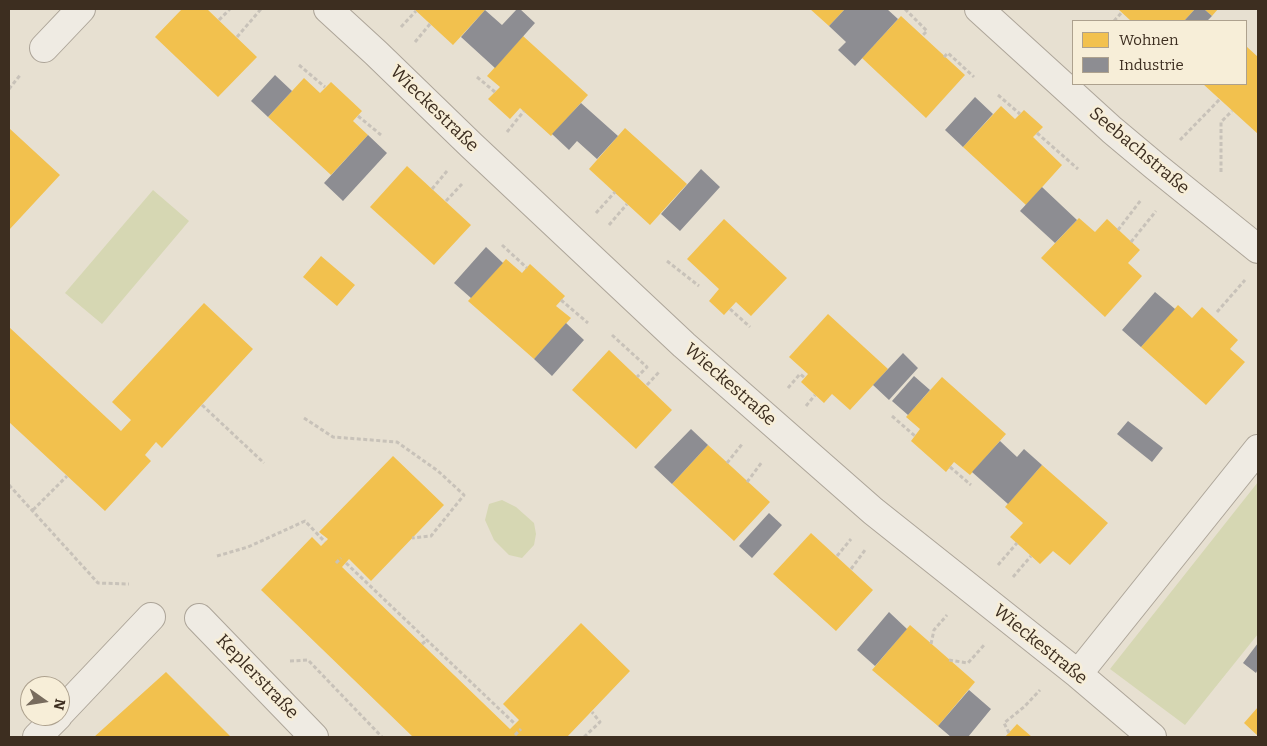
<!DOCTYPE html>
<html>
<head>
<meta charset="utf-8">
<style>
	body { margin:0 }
	#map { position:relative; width:1267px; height:746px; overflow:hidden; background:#e7e0d1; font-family:Bitter,serif }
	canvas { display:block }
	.frame { position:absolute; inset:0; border:10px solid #3d2e20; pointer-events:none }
	.legend { position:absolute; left:1072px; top:20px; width:175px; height:65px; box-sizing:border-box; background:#f7eed8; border:1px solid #ada18e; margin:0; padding:6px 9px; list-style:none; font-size:15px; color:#3d2e20 }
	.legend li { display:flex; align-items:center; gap:10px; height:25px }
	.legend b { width:25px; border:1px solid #ada18e }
	.north { position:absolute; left:20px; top:676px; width:50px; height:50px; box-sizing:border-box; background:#f7eed8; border:1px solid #ada18e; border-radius:50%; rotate:103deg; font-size:14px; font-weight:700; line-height:20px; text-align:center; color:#3d2e20 }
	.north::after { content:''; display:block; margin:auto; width:18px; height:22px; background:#786c5e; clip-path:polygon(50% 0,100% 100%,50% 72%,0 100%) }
</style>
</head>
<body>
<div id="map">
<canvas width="1267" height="746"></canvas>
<div class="frame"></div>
<ul class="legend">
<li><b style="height:14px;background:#f2c14e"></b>Wohnen</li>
<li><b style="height:14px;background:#8d8d92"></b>Industrie</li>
</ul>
<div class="north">N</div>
</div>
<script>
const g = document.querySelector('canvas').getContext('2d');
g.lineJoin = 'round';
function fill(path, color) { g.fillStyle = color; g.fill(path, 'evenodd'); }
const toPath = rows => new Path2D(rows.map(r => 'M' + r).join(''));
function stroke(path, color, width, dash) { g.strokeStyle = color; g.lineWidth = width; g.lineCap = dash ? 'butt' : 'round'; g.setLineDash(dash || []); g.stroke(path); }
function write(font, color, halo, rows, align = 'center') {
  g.font = font + ' Bitter,serif'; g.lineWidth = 5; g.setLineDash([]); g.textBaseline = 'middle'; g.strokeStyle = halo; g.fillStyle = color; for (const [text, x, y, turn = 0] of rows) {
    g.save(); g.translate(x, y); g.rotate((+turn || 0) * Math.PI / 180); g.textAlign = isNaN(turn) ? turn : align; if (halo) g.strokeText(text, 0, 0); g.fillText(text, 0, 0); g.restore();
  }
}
fill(toPath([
	[153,190,189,221,102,324,65,293],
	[1258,482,1258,634,1185,725,1110,669],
	[502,500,516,507,534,523,536,534,534,545,522,558,509,555,494,540,485,520,489,504]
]), '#d6d7b3');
fill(toPath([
	[182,9,207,9,257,57,218,97,155,37],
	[414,9,486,9,453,45],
	[810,9,845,9,829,26],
	[1118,9,1195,9,1184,21,1131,21],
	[1204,9,1218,9,1212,16],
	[901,16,965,75,926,118,862,58],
	[523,36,588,95,551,136,520,108,510,119,488,99,500,87,487,76],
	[1246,46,1258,57,1258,134,1203,84,1246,84],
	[304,78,320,93,331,82,362,111,353,121,368,135,331,175,268,117],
	[1001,106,1015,119,1024,110,1043,127,1033,137,1062,165,1026,205,963,147],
	[9,128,60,175,9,230],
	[625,128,687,184,650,225,589,169],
	[407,166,471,225,434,265,370,207],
	[1079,218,1095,232,1107,219,1140,250,1128,263,1142,276,1105,317,1041,258],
	[724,219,787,278,751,316,736,302,724,315,709,301,719,289,687,259],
	[321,256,355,285,337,306,303,277],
	[506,259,522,273,530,264,565,296,556,306,571,318,534,359,468,301],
	[204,303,253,349,162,448,156,442,145,455,151,461,105,511,9,422,9,327,121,431,131,420,112,402],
	[1178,305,1192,318,1202,307,1238,340,1230,349,1245,362,1206,405,1141,347],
	[828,314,888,369,850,410,832,394,824,403,801,382,808,374,789,357],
	[609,350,672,410,636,449,572,390],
	[942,377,1006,434,970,475,954,462,946,472,911,441,920,429,906,417],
	[708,445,770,502,734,541,672,484],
	[393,456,444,505,371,581,349,559,342,567,510,729,519,720,503,704,581,623,630,671,567,737,413,737,261,590,312,537,321,546,328,539,319,532],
	[1042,465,1108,523,1070,565,1053,551,1040,564,1010,537,1023,523,1005,507],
	[811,533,873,590,836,631,773,574],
	[910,625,975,682,938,726,872,670],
	[166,672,231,737,94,737],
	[1258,707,1258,736,1244,723],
	[1017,724,1032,737,1005,737]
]), '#f2c14e');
fill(toPath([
	[517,9,520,9,535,23,495,68,461,37,485,10,502,25],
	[845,9,887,9,898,19,855,66,838,50,846,42,829,26],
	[1195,9,1204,9,1212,16,1207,21,1184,21],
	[275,75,292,91,268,117,251,101],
	[975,97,993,114,963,147,945,130],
	[581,103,618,136,597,159,577,141,569,150,552,134],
	[368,135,387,153,343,201,324,183],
	[701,169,720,187,680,231,661,214],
	[1042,187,1077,220,1055,243,1020,211],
	[486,247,503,263,471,298,454,283],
	[1155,292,1175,309,1141,347,1122,330],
	[566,323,584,340,552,376,534,359],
	[903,353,918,368,889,400,873,385],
	[914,376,930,390,908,415,892,401],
	[1128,421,1163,448,1152,462,1117,434],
	[691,429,708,445,672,484,654,467],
	[1000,441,1017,457,1024,449,1042,465,1008,504,972,472],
	[769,513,782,525,752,558,739,546],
	[889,612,907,629,875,666,857,650],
	[1258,643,1258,669,1256,673,1243,663],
	[969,690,991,709,968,737,951,737,938,726]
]), '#8d8d92');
const street = toPath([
	[328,9,376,53,471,145,684,345,873,511,1078,674,1152,737],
	[979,9,1112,130,1155,166,1258,249],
	[44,48,81,9],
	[199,618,314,737],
	[1078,674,1258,449],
	[60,713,151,617],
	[37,737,58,716]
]);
stroke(street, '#ada599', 30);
stroke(toPath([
	[905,9,927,31,922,36],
	[219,20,230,9],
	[1114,21,1122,12],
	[401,27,416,11],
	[237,37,261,9],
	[415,42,430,24],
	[944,57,948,53,974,77],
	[299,65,325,87],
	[477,77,495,92],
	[9,89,21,74],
	[998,95,1020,114],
	[358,116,381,135],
	[507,132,524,111],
	[1037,133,1078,169],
	[1180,140,1220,99],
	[1221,172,1221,122,1232,111],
	[432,189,447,171],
	[446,201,462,184],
	[596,213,615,192],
	[609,225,627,204],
	[1118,230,1141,200],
	[1131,242,1156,211],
	[502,245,527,268],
	[667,261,699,286],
	[561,300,588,323],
	[730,309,750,327],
	[1217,312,1245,280],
	[612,335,647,367,637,377],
	[647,385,660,371],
	[788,388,800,374,805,378],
	[202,405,264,463],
	[806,406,815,395],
	[892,416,915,436],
	[304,418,333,437,397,442,438,471,464,495,431,536,412,538],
	[727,463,743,443],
	[950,467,971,485],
	[747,482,762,462],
	[9,485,98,583,129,584],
	[33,510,67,476],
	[217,556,248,547,305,521,325,542],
	[837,556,851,539],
	[336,563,341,558],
	[346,563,515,724],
	[998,565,1017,543],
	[851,569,865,550],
	[1013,577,1031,556],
	[422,644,427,640],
	[931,644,934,630,947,615],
	[949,660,968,663,985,644],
	[290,661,308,660,382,737],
	[1009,733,1004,723,1024,707,1040,690],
	[515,735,521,729],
	[584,737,600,722,592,712]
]), '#c8c2b9', 3, [4, 2.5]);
stroke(street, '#efebe3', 28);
write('18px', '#3d2e20', '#f7eed8', [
	["Wieckestraße",434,109,44],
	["Seebachstraße",1139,151,40],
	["Wieckestraße",730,385,41],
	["Wieckestraße",1040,645,39],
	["Keplerstraße",257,677,46]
]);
</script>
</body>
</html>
